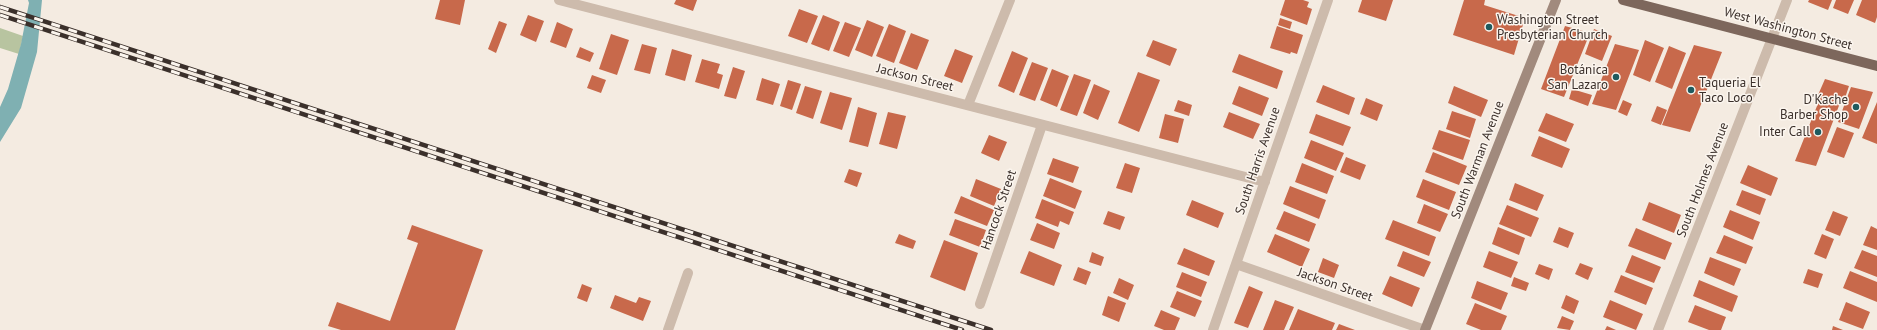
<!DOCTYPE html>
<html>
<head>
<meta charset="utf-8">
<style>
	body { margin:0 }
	canvas { display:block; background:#f4ebe1 }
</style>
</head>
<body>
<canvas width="1877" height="330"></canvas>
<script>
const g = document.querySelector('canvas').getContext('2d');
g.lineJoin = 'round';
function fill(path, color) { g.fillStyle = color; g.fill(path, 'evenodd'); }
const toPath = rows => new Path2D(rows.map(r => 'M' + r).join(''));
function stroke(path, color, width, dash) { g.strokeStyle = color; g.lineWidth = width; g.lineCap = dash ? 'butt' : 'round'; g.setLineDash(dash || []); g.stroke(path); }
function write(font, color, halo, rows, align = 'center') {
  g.font = font + ' "PT Sans",sans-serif'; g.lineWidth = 3; g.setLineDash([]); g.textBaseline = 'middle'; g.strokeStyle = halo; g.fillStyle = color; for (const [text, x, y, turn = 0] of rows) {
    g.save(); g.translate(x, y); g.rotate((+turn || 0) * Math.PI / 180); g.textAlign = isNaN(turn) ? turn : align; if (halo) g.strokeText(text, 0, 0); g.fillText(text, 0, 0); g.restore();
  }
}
fill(toPath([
	[0,28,23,36,19,54,0,48]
]), '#b8c4a0');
fill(toPath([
	[28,0,42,0,37,52,21,108,0,142,0,107,8,89,21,44,29,3]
]), '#7fb0b2');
fill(toPath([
	[440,0,465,0,460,25,435,19],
	[676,0,697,0,693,11,674,4],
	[1285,0,1303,0,1309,2,1307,7,1312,9,1307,25,1280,15],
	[1362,0,1393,0,1386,21,1358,12],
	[1464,0,1485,0,1484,5,1525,18,1514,55,1453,35],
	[1809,0,1832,0,1828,10,1808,2],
	[1836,0,1854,0,1848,14,1833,8],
	[1862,0,1877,0,1877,17,1875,23,1856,15],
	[799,9,818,16,807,43,788,36],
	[528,15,544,21,536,42,520,35],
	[823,15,840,22,829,51,811,44],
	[1280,18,1292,22,1290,29,1278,25],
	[867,20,884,27,872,57,855,50],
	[499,21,507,24,496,53,488,49],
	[557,22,573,29,566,48,550,42],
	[845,22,861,28,849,57,833,51],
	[889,24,906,31,894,63,876,56],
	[1277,26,1303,35,1297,54,1291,52,1290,54,1270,48],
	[1565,26,1590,33,1564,97,1541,89],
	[1594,29,1612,36,1602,61,1585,54],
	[911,33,929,40,917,70,899,63],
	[611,34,629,40,617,75,599,69],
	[1153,40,1177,49,1170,66,1146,56],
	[1645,40,1664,48,1650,82,1633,75],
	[642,44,657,48,650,74,634,70],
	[1615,44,1639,50,1616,110,1592,104],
	[1694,45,1722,52,1690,132,1662,125],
	[1669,46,1686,53,1672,89,1655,82],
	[580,47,594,53,590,62,576,57],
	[672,49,692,55,685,81,665,75],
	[955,49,973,56,962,83,944,76],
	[1012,51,1028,58,1014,93,998,86],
	[1239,54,1283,71,1277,89,1232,72],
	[702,59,720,64,717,73,723,75,719,89,695,82],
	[1032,62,1048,68,1035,101,1019,95],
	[733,67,745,71,736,99,724,96],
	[1052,69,1069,76,1057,107,1040,100],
	[1138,72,1160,80,1139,132,1118,123],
	[1074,74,1091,80,1077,116,1060,110],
	[592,75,606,80,601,93,587,88],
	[762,78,780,84,773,105,756,100],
	[1825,79,1849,86,1843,104,1840,103,1816,166,1795,161,1821,96,1818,95],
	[788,80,801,84,792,110,780,106],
	[1094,84,1110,91,1098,120,1083,113],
	[1323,85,1355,98,1349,115,1316,102],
	[805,86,822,91,813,119,796,113],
	[1239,86,1269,98,1262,116,1232,104],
	[1454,86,1488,100,1481,117,1448,103],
	[1851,87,1873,92,1859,129,1838,122],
	[1572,89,1592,95,1588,106,1569,99],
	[830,92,852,98,842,130,820,123],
	[1366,98,1383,105,1377,121,1360,114],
	[1178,100,1192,105,1189,116,1174,111],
	[1623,100,1632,104,1627,116,1618,112],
	[1877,102,1877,144,1862,138],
	[1657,106,1667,110,1661,125,1651,121],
	[858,107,877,113,868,147,849,142],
	[1452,111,1476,119,1470,138,1446,129],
	[888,112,906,116,897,149,879,144],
	[1229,112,1260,124,1253,139,1223,127],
	[1546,113,1574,124,1566,142,1538,131],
	[1165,114,1184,119,1178,143,1159,138],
	[1316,114,1351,127,1343,146,1309,133],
	[1837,127,1854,133,1844,158,1827,152],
	[1439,130,1470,140,1463,160,1432,149],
	[989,135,1007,142,999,161,981,153],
	[1539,136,1570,149,1562,168,1531,156],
	[1311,140,1344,153,1336,171,1304,158],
	[1433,152,1467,166,1459,185,1425,172],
	[1346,157,1366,165,1360,180,1340,172],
	[1053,158,1079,167,1073,183,1047,174],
	[1125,163,1140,168,1132,193,1116,188],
	[1302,163,1334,176,1327,194,1295,182],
	[1748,165,1778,178,1771,196,1740,183],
	[849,169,862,173,857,187,844,182],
	[1050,178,1082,191,1075,209,1043,196],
	[976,179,1001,189,994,206,970,196],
	[1423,179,1456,192,1449,210,1416,197],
	[1515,183,1544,195,1537,211,1509,200],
	[1290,186,1326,200,1319,219,1283,204],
	[1742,190,1766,199,1760,215,1736,205],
	[961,196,994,210,987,226,954,213],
	[1042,199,1074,212,1069,225,1060,221,1058,227,1035,218],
	[1192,200,1224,213,1218,228,1186,215],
	[1649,202,1681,215,1674,233,1642,220],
	[1424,204,1448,214,1440,232,1417,223],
	[1507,205,1539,218,1531,237,1499,224],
	[1730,210,1760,222,1753,240,1723,227],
	[1108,211,1125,217,1120,230,1103,224],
	[1284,211,1316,224,1309,242,1276,229],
	[1833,211,1848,217,1840,236,1825,230],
	[955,219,986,230,980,247,949,235],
	[1393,220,1436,237,1429,256,1385,239],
	[1037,223,1060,233,1054,249,1030,240],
	[412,225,483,250,455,330,341,330,328,326,337,302,390,321,418,243,407,239],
	[1871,226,1877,229,1877,250,1863,245],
	[1498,227,1525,238,1519,255,1492,244],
	[1559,227,1574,233,1568,248,1553,242],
	[1636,228,1672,243,1665,260,1628,246],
	[899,234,916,241,913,249,895,243],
	[1275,234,1310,249,1302,267,1267,252],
	[1822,234,1834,239,1826,259,1814,254],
	[1724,235,1753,247,1746,264,1716,253],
	[944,240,978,253,965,291,930,277],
	[1184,248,1215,261,1209,276,1177,264],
	[1862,250,1877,256,1877,277,1854,268],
	[1029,251,1062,265,1054,286,1020,273],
	[1403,251,1431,262,1424,277,1397,266],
	[1489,251,1518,262,1511,278,1483,267],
	[1092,252,1104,257,1101,266,1089,262],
	[1632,255,1661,267,1654,283,1625,272],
	[1710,257,1741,269,1734,286,1704,273],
	[1323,258,1339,265,1334,278,1318,272],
	[1580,263,1593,268,1588,280,1575,274],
	[1539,264,1553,269,1549,280,1535,274],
	[1078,267,1091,272,1086,285,1073,280],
	[1808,269,1823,274,1818,288,1803,283],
	[1850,271,1877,282,1877,302,1843,288],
	[1182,272,1207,282,1201,297,1176,287],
	[1621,275,1653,288,1646,305,1614,292],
	[1390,276,1420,288,1412,307,1382,294],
	[1514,277,1529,283,1526,291,1511,286],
	[1119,278,1134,285,1128,300,1113,293],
	[1699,280,1738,296,1732,312,1693,296],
	[1477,281,1508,293,1501,310,1471,298],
	[582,284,592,288,587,302,577,298],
	[1249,286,1263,292,1248,328,1234,323],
	[1177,291,1202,301,1195,317,1170,307],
	[615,295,636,303,639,297,651,301,643,321,610,308],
	[1566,295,1579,301,1574,314,1561,308],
	[1108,296,1126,303,1119,322,1102,315],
	[1275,300,1294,307,1284,330,1263,330],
	[1610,300,1643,314,1636,330,1603,317],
	[1846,302,1870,312,1863,329,1839,320],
	[1475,303,1507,316,1501,330,1481,330,1466,324],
	[1695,305,1726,317,1721,330,1709,330,1688,322],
	[1298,309,1335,323,1332,330,1289,330],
	[1161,310,1180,318,1175,330,1164,330,1154,326],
	[1562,316,1574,321,1570,330,1557,328],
	[1339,324,1355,330,1336,330],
	[1607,326,1616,330,1605,330],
	[1833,326,1843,330,1832,330]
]), '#c8694b');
stroke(toPath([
	[559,0,1265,182],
	[968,105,1010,0],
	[1236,264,1425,330],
	[980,304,1042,125],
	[668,330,688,273],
	[1213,330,1328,0],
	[1658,330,1787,0]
]), '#cdbbac', 10);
stroke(toPath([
	[1425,330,1556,0]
]), '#a18a7d', 10);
stroke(toPath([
	[1623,0,1877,66]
]), '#7d675c', 10);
const rail = toPath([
	[0,7,991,330],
	[0,15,962,330]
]);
stroke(rail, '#3b302b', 4.5);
stroke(rail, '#fbf5ee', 3, [9]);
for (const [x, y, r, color] of [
	[1489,27,4,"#1f5a5e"],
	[1616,77,4,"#1f5a5e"],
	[1691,90,4,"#1f5a5e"],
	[1856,107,4,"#1f5a5e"],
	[1818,132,4,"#1f5a5e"]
]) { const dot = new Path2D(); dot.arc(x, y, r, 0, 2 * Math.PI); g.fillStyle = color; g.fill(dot); stroke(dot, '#fbf5ee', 1.5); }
write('13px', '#3b302b', '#fbf5ee', [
	["Washington Street",1497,20,"left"],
	["Presbyterian Church",1497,35,"left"],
	["Botánica",1608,70],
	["San Lazaro",1608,85],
	["Taqueria El",1699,83,"left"],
	["Taco Loco",1699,98,"left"],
	["D'Kache",1848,100],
	["Barber Shop",1848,115],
	["Inter Call",1810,132]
], 'right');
write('13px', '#3b302b', '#fbf5ee', [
	["West Washington Street",1788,29,15],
	["Jackson Street",915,78,14],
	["South Warman Avenue",1478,160,-69],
	["South Harris Avenue",1258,161,-71],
	["South Holmes Avenue",1703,180,-69],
	["Hancock Street",999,210,-71],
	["Jackson Street",1335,285,19]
]);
</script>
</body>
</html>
